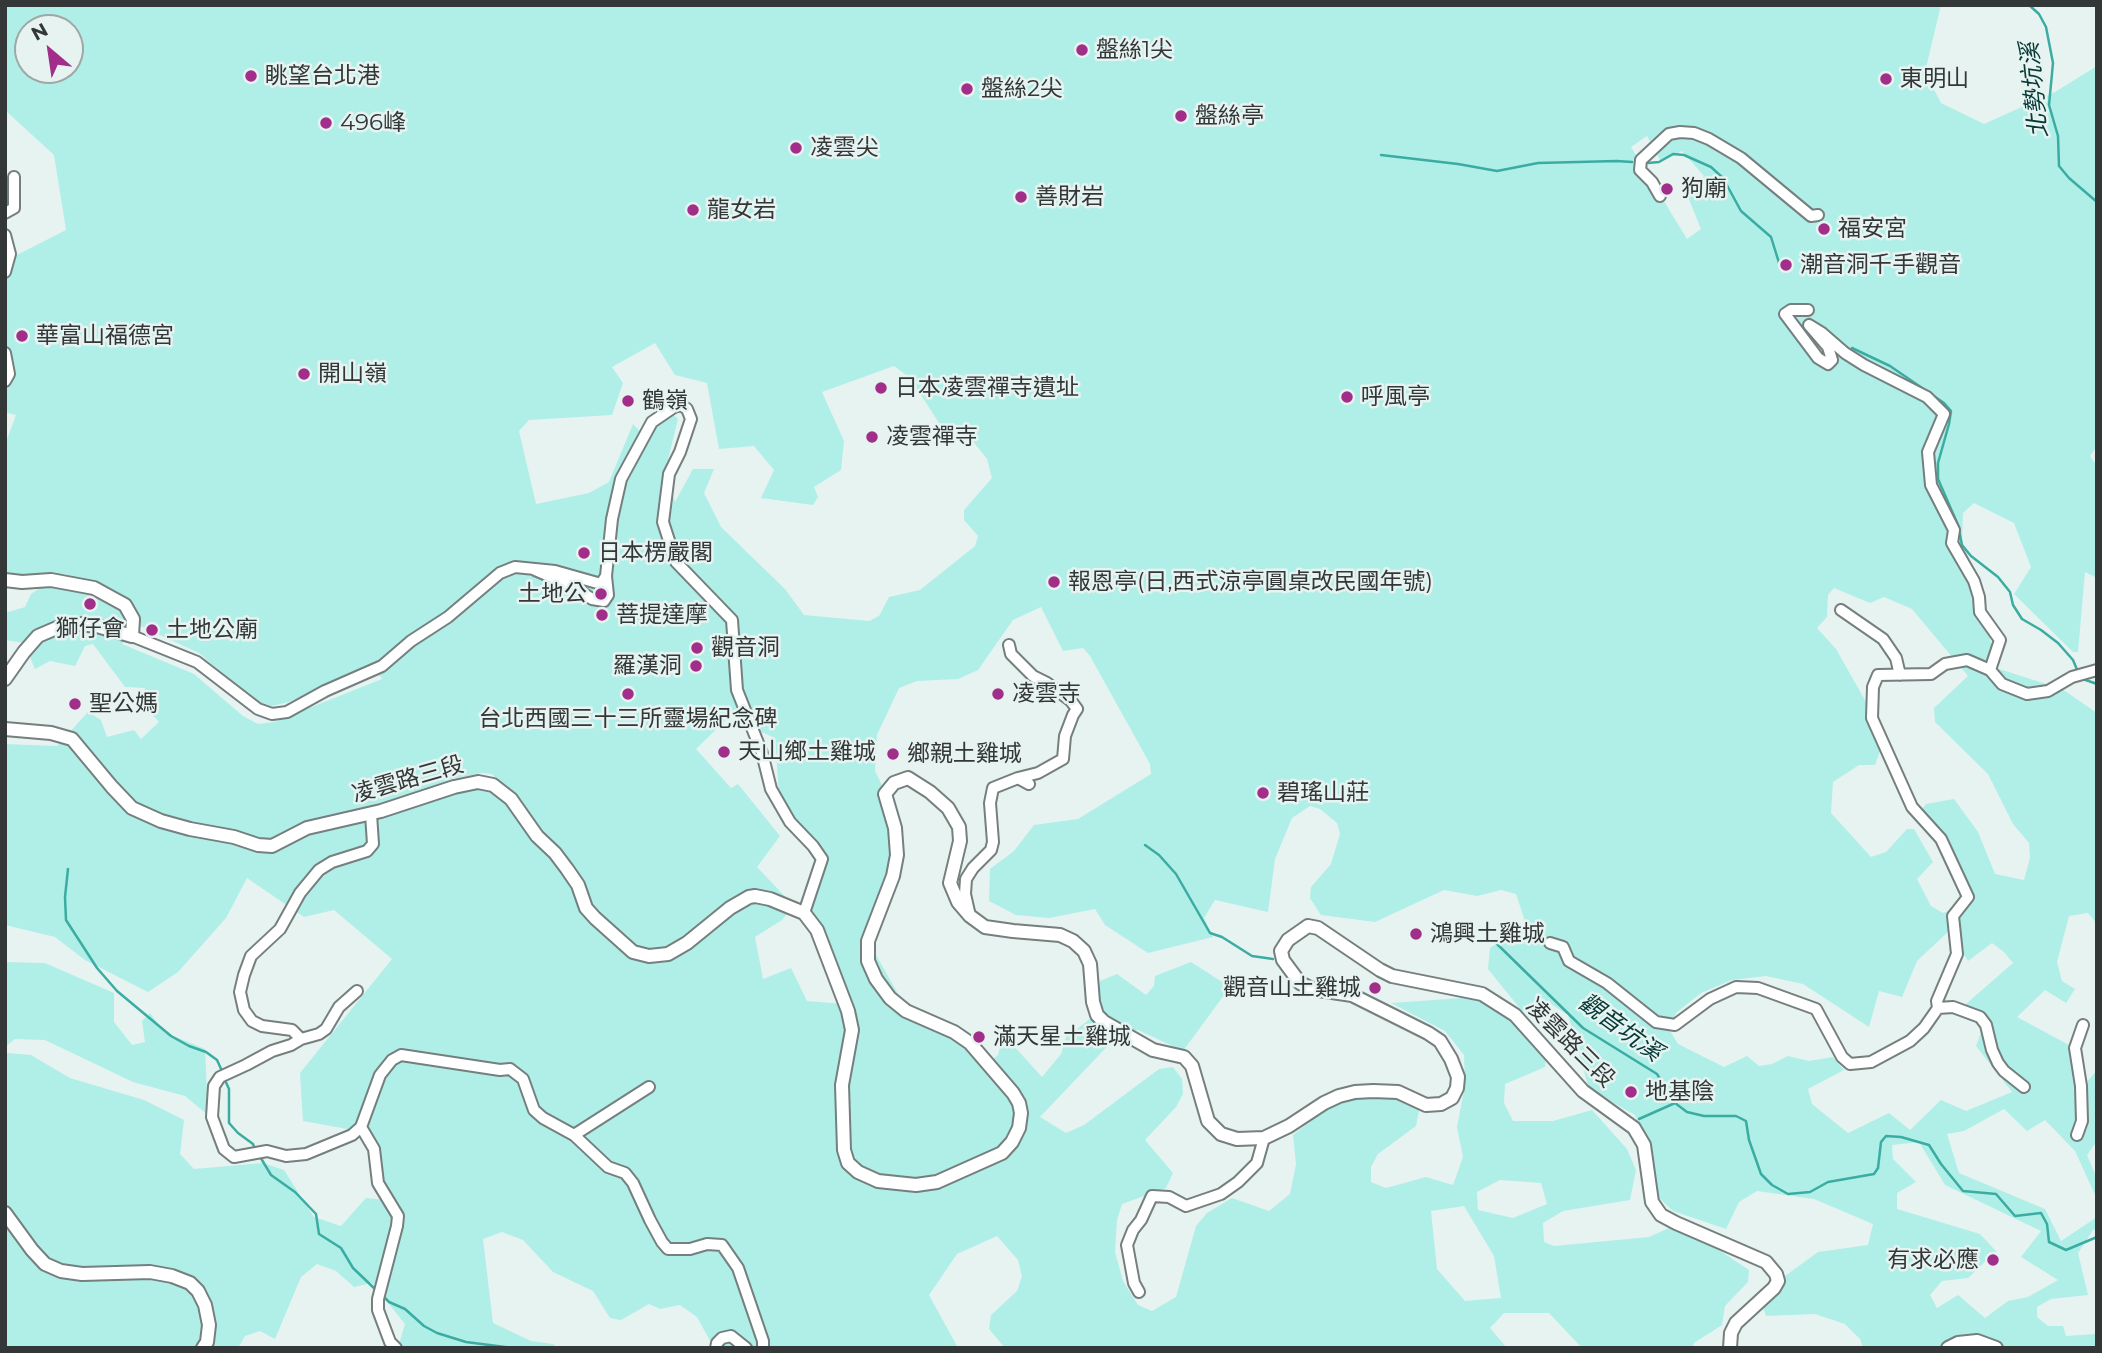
<!DOCTYPE html>
<html>
<head>
<meta charset="utf-8">
<style>
	body { margin:0 }
	#map { position:relative; width:2102px; height:1353px; overflow:hidden; background:#e7f3f1; font-family:Montserrat,sans-serif }
	canvas { display:block }
	.frame { position:absolute; inset:0; border:7px solid #333737; pointer-events:none }
	.north { position:absolute; left:14px; top:14px; width:70px; height:70px; box-sizing:border-box; background:#e7f3f1; border:2px solid #9fa8a7; border-radius:50%; rotate:331deg; font-size:19px; font-weight:700; line-height:28px; text-align:center; color:#333737 }
	.north::after { content:''; display:block; margin:auto; width:24px; height:32px; background:#a12e89; clip-path:polygon(50% 0,100% 100%,50% 72%,0 100%) }
</style>
</head>
<body>
<div id="map">
<canvas width="2102" height="1353"></canvas>
<div class="frame"></div>
<div class="north">N</div>
</div>
<script>
const g = document.querySelector('canvas').getContext('2d');
g.lineJoin = 'round';
function fill(path, color) { g.fillStyle = color; g.fill(path, 'evenodd'); }
const toPath = rows => new Path2D(rows.map(r => 'M' + r).join(''));
function stroke(path, color, width, dash) { g.strokeStyle = color; g.lineWidth = width; g.lineCap = dash ? 'butt' : 'round'; g.setLineDash(dash || []); g.stroke(path); }
function write(font, color, halo, rows, align = 'center') {
  g.font = font + ' Montserrat,"Noto Sans TC",sans-serif'; g.lineWidth = 5; g.setLineDash([]); g.textBaseline = 'middle'; g.strokeStyle = halo; g.fillStyle = color; for (const [text, x, y, turn = 0] of rows) {
    g.save(); g.translate(x, y); g.rotate((+turn || 0) * Math.PI / 180); g.textAlign = isNaN(turn) ? turn : align; if (halo) g.strokeText(text, 0, 0); g.fillText(text, 0, 0); g.restore();
  }
}
fill(toPath([
	[5,5,1941,5,1925,72,1941,103,1984,124,2055,92,2097,66,2097,446,2090,456,2094,462,2097,463,2097,578,2085,572,2078,652,2073,652,2014,594,2031,567,2014,523,1974,503,1963,513,1962,542,1978,579,1996,668,2062,689,2097,713,2097,924,2088,913,2069,916,2057,962,2062,981,2075,989,2066,1003,2045,990,2017,1017,2069,1045,2072,1066,2087,1082,2097,1070,2097,1141,2087,1155,2097,1178,2097,1199,2075,1151,2045,1120,2027,1131,2004,1109,1964,1131,1947,1134,1959,1173,2045,1209,2061,1241,2097,1217,2097,1229,2093,1230,2078,1253,2088,1295,2051,1299,2037,1307,2037,1317,2048,1326,2063,1326,2066,1336,2097,1334,2097,1348,1863,1348,1860,1339,1845,1324,1815,1314,1766,1316,1759,1295,1818,1252,1868,1245,1873,1224,1814,1199,1757,1191,1739,1202,1726,1229,1673,1211,1658,1197,1650,1145,1635,1115,1589,1089,1568,1015,1551,1004,1532,1014,1522,1011,1488,969,1490,948,1526,924,1516,894,1501,890,1477,896,1444,890,1375,922,1321,915,1310,898,1311,887,1331,864,1340,834,1337,823,1320,809,1310,806,1292,818,1275,859,1268,912,1215,900,1204,918,1213,937,1148,953,1105,925,1095,909,1049,918,1016,915,989,901,990,869,1014,851,1034,825,1078,819,1151,774,1150,764,1090,656,1083,648,1063,651,1041,607,1013,620,978,670,958,679,917,681,899,688,877,735,875,771,895,812,897,835,872,943,875,953,902,1001,950,1029,990,1062,998,1055,1003,1034,1042,1077,1061,1054,1066,1037,1098,1013,1100,981,1117,974,1146,995,1154,986,1155,976,1191,962,1230,987,1183,1051,1138,1030,1119,1034,1040,1117,1066,1133,1084,1125,1159,1069,1173,1067,1182,1079,1183,1094,1176,1107,1145,1140,1173,1173,1166,1188,1122,1204,1117,1220,1115,1252,1123,1281,1138,1305,1152,1311,1176,1297,1196,1226,1207,1213,1232,1198,1269,1211,1290,1194,1296,1164,1293,1135,1338,1100,1381,1093,1408,1100,1419,1111,1416,1126,1378,1154,1371,1167,1371,1182,1386,1188,1426,1177,1453,1185,1463,1157,1457,1127,1465,1085,1464,1055,1445,1031,1391,1003,1490,996,1546,1056,1545,1067,1505,1084,1504,1103,1513,1121,1553,1121,1592,1110,1627,1149,1636,1170,1630,1200,1563,1211,1543,1223,1544,1242,1554,1246,1649,1237,1669,1228,1713,1246,1749,1270,1748,1282,1725,1306,1722,1325,1694,1343,1693,1348,1582,1348,1549,1313,1504,1313,1490,1328,1507,1348,1005,1348,989,1329,991,1315,1017,1291,1022,1276,1018,1260,997,1236,957,1254,929,1295,958,1348,712,1348,713,1346,697,1317,680,1305,660,1309,649,1304,621,1320,610,1318,593,1291,553,1272,523,1240,502,1232,483,1239,493,1323,531,1341,553,1344,558,1348,398,1348,405,1324,372,1283,354,1287,336,1271,317,1264,301,1277,275,1339,260,1331,245,1336,238,1348,5,1348,5,962,45,963,114,993,114,1022,132,1045,145,1042,142,1021,150,1013,164,1032,205,1049,208,1115,185,1096,133,1082,45,1040,15,1039,6,1046,7,1053,31,1055,70,1078,144,1100,184,1120,180,1154,194,1169,263,1163,284,1170,314,1217,341,1226,366,1198,386,1200,364,1132,303,1121,300,1073,392,959,334,910,304,917,247,878,226,918,178,972,148,992,85,960,55,937,5,925,5,744,57,746,88,712,101,720,107,737,134,730,141,739,159,722,142,704,145,688,125,687,93,644,85,646,75,666,50,661,35,669,24,643,5,640,5,613,25,607,31,594,40,588,68,586,73,583,66,574,32,577,5,575,5,445,16,415,5,412,5,246,11,258,66,230,54,155,6,111],
	[28,28,70,28,70,70,28,70],
	[1647,136,1661,162,1682,151,1704,176,1688,197,1701,229,1687,239,1631,147],
	[655,343,675,375,707,383,719,449,754,446,774,470,761,498,813,505,818,497,814,487,841,470,844,441,822,392,894,366,910,378,939,423,968,435,987,459,992,478,964,510,964,520,978,536,975,546,920,590,889,597,879,616,869,621,804,615,785,589,721,527,704,493,714,469,693,469,675,502,665,472,678,419,665,406,648,440,633,424,609,482,589,493,536,504,519,431,529,420,612,415,623,383,612,367],
	[1834,588,1870,603,1884,597,1912,609,1968,676,1934,708,1935,722,1988,774,2013,824,2029,843,2030,858,2024,880,1995,874,1978,832,1954,799,1926,804,1922,809,1935,827,1962,894,1956,908,1943,913,1931,906,1917,879,1933,862,1914,829,1907,829,1886,852,1871,857,1831,813,1833,782,1859,765,1875,765,1883,743,1870,709,1836,649,1817,628,1827,617,1828,595],
	[138,625,199,653,254,701,267,707,289,702,373,665,382,679,274,722,258,724,243,716,194,674,122,644],
	[754,710,759,731,775,738,779,794,821,861,809,922,843,1004,807,1001,791,968,763,979,755,937,782,920,794,906,757,867,780,836,738,784,731,788,696,749,730,716],
	[482,773,492,774,501,784,507,798,468,784,406,810,302,836,303,823,390,805,451,779],
	[1949,931,1968,961,1992,943,2004,952,2013,963,1966,1004,1984,1024,1976,1046,2012,1092,1966,1111,1941,1100,1910,1130,1889,1113,1848,1133,1812,1104,1808,1089,1844,1070,1833,1057,1809,1061,1788,1056,1772,1064,1759,1066,1747,1056,1724,1067,1678,1044,1669,1029,1676,1013,1701,993,1732,980,1766,976,1803,984,1869,1027,1879,991,1902,997,1917,961],
	[1919,1142,1945,1185,2041,1231,2021,1257,2058,1280,2028,1297,2008,1301,1985,1318,1958,1295,1937,1308,1930,1295,1942,1281,1968,1278,1996,1251,1980,1234,1897,1209,1897,1193,1916,1182,1893,1159,1892,1145],
	[1500,1180,1541,1183,1547,1204,1513,1218,1478,1210,1477,1192],
	[1464,1206,1494,1256,1501,1298,1465,1301,1437,1269,1431,1211]
]), '#afefe8');
stroke(toPath([
	[2029,5,2039,14,2046,27,2053,63,2049,105,2058,136,2059,166,2069,178,2097,202],
	[1381,155,1458,164,1497,171,1538,163,1617,161,1632,162],
	[1648,163,1659,162,1673,154,1684,155,1711,167,1723,178,1741,211,1771,237,1780,266],
	[1852,348,1890,366,1944,403,1951,411,1949,424,1938,463,1938,479,1958,525,1962,545,1971,556,1998,577,2010,592,2013,605,2022,619,2041,630,2058,643,2073,660,2078,672],
	[2080,678,2097,684],
	[1145,845,1159,855,1176,874,1210,933,1222,937,1252,956,1273,959],
	[68,869,65,897,66,920,97,968,117,991,171,1036,189,1046,206,1052,217,1060,222,1071],
	[1497,944,1583,1028,1657,1074,1675,1103,1687,1112,1704,1116,1736,1116,1746,1121,1749,1140,1761,1174,1772,1185,1788,1194,1810,1192,1828,1182,1874,1174,1878,1168,1881,1142,1886,1136,1901,1137,1929,1145,1941,1164,1963,1191,1996,1194,2015,1216,2041,1213,2047,1224,2049,1242,2066,1250,2097,1237],
	[224,1078,229,1089,229,1123,238,1133,253,1144,255,1149],
	[1639,1119,1675,1103],
	[259,1155,271,1175,295,1192,316,1214,319,1234,341,1248,353,1268,376,1290],
	[384,1297,389,1302,405,1309,424,1326,437,1333,466,1342,513,1348]
]), '#3baca2', 2.5);
const minor = toPath([
	[1660,196,1652,182,1640,170,1641,160,1669,134,1680,132,1694,133,1709,139,1741,158,1811,216,1818,215],
	[5,213,14,208,14,177],
	[5,235,10,254,5,272],
	[1808,310,1791,310,1785,314,1818,358,1828,364,1832,360,1828,347,1809,325,1822,333,1845,353,1864,365,1927,397,1944,414,1928,452,1931,485,1954,530,1952,543,1974,581,1979,597,1980,612,2000,640,1990,670,2002,684,2027,694,2048,691,2072,677,2097,670],
	[5,353,9,374,5,381],
	[535,570,572,586,592,599,604,601,608,595,606,576,612,519,621,479,652,422,674,407,681,405,687,409,691,419,680,452,669,474,663,522,676,562,732,620,737,690,762,753,771,789,790,822,813,846,822,859,804,913],
	[1841,610,1883,639,1896,658,1900,675],
	[132,636,197,662,258,709,272,714,287,712,325,691,382,666,411,641,448,617,500,573,515,567,555,571,601,584,606,576],
	[1009,645,1011,654,1033,676,1047,683,1071,701,1077,709,1073,715,1065,736,1063,759,1038,773,1018,778],
	[371,814,373,844,367,851,332,862,319,870,300,893,280,929,251,956,244,975,240,992,244,1010,252,1021,262,1026,292,1030,301,1039,291,1045,272,1051,246,1065,220,1077,214,1086,212,1117,224,1149,234,1157,267,1151,286,1156,306,1154,352,1135,361,1127,380,1075,392,1060,401,1055,500,1070,510,1069,523,1079,534,1110,543,1118,574,1135,608,1167,625,1173,633,1183,650,1220,662,1242,668,1249,690,1249,707,1244,722,1245,738,1268,763,1341,763,1348],
	[970,916,965,894,966,879,973,868,991,850,993,842,990,803,993,788,1018,778,1029,784],
	[1550,943,1563,947,1569,961,1607,983,1656,1022,1675,1025,1710,999,1736,987,1758,988,1816,1009,1842,1057,1850,1064,1871,1062,1910,1041,1924,1028,1938,1008,1937,1001,1957,954,1953,916,1968,897,1941,839,1912,807,1872,718,1873,687,1878,675,1931,674,1945,664,1967,660,1990,670],
	[1938,1008,1953,1007,1980,1017,1986,1025,1992,1050,1998,1063,2004,1071,2024,1087],
	[301,1039,319,1034,326,1029,339,1007,357,991],
	[361,1127,374,1149,378,1183,398,1216,397,1226,378,1299,378,1310,390,1342,396,1348],
	[574,1135,649,1087],
	[2077,1135,2082,1121,2081,1086,2075,1048,2083,1025],
	[1139,1292,1134,1283,1127,1245,1133,1230,1141,1220,1152,1196,1169,1197,1186,1206,1221,1194,1238,1182,1257,1163,1264,1138],
	[716,1348,717,1343,722,1338,731,1336,746,1348]
]);
const tertiary = toPath([
	[5,580,22,582,51,580,94,588,125,605,133,619,132,636,97,626,79,624,59,627,38,636,24,652,5,679],
	[5,729,51,733,72,739,112,787,132,808,161,821,190,829,234,837,258,845,272,846,307,828,381,811,454,787,478,782,493,785,511,799,537,836,555,853,567,869,578,885,586,908,595,918,633,952,649,956,668,954,687,943,730,908,749,897,755,896,770,899,804,913,817,930,848,1011,852,1030,842,1085,844,1150,848,1163,858,1172,878,1181,916,1185,937,1182,1002,1153,1012,1142,1019,1128,1021,1113,1019,1103,1013,1093,970,1043,954,1032,906,1011,890,998,876,979,868,961,868,941,893,876,897,855,895,828,885,794,894,783,908,778,930,792,948,808,959,827,960,841,950,883,958,902,970,916,985,927,1013,931,1060,935,1073,941,1084,951,1090,964,1093,1002,1097,1015,1104,1022,1153,1050,1184,1057,1192,1066,1208,1121,1221,1134,1237,1139,1264,1138,1289,1126,1324,1103,1339,1096,1355,1092,1373,1091,1398,1092,1426,1105,1441,1104,1452,1098,1457,1088,1458,1077,1451,1059,1440,1041,1428,1033,1352,995,1312,989,1300,983,1283,960,1281,951,1288,940,1308,926,1318,928,1380,970,1392,976,1482,994,1515,1015,1583,1091,1634,1128,1644,1145,1652,1202,1661,1215,1676,1223,1766,1262,1776,1274,1778,1281,1774,1288,1736,1323,1731,1333,1730,1348],
	[5,1213,32,1250,45,1264,61,1271,82,1274,150,1272,172,1276,190,1283,198,1291,205,1305,209,1325,207,1342,203,1348],
	[1948,1348,1958,1343,1977,1341,1996,1348]
]);
stroke(minor, '#757f7d', 14);
stroke(tertiary, '#757f7d', 16);
stroke(minor, '#fff', 10);
stroke(tertiary, '#fff', 12);
for (const [x, y, r, color] of [
	[1082,50,7,"#a12e89"],
	[251,76,7,"#a12e89"],
	[1886,79,7,"#a12e89"],
	[967,89,7,"#a12e89"],
	[1181,116,7,"#a12e89"],
	[326,123,7,"#a12e89"],
	[796,148,7,"#a12e89"],
	[1667,189,7,"#a12e89"],
	[1021,197,7,"#a12e89"],
	[693,210,7,"#a12e89"],
	[1824,229,7,"#a12e89"],
	[1786,265,7,"#a12e89"],
	[22,336,7,"#a12e89"],
	[304,374,7,"#a12e89"],
	[881,388,7,"#a12e89"],
	[1347,397,7,"#a12e89"],
	[628,401,7,"#a12e89"],
	[872,437,7,"#a12e89"],
	[584,553,7,"#a12e89"],
	[1054,582,7,"#a12e89"],
	[601,594,7,"#a12e89"],
	[90,604,7,"#a12e89"],
	[602,615,7,"#a12e89"],
	[152,630,7,"#a12e89"],
	[697,648,7,"#a12e89"],
	[696,666,7,"#a12e89"],
	[628,694,7,"#a12e89"],
	[998,694,7,"#a12e89"],
	[75,704,7,"#a12e89"],
	[724,752,7,"#a12e89"],
	[893,754,7,"#a12e89"],
	[1263,793,7,"#a12e89"],
	[1416,934,7,"#a12e89"],
	[1375,988,7,"#a12e89"],
	[979,1037,7,"#a12e89"],
	[1631,1092,7,"#a12e89"],
	[1993,1260,7,"#a12e89"]
]) { const dot = new Path2D(); dot.arc(x, y, r, 0, 2 * Math.PI); g.fillStyle = color; g.fill(dot); stroke(dot, '#e7f3f1', 2.5); }
write('23px', '#333737', '#e7f3f1', [
	["盤絲1尖",1096,50],
	["眺望台北港",265,76],
	["東明山",1900,79],
	["盤絲2尖",981,89],
	["盤絲亭",1195,116],
	["496峰",340,123],
	["凌雲尖",810,148],
	["狗廟",1681,189],
	["善財岩",1035,197],
	["龍女岩",707,210],
	["福安宮",1838,229],
	["潮音洞千手觀音",1800,265],
	["華富山福德宮",36,336],
	["開山嶺",318,374],
	["日本凌雲禪寺遺址",895,388],
	["呼風亭",1361,397],
	["鶴嶺",642,401],
	["凌雲禪寺",886,437],
	["日本楞嚴閣",598,553],
	["報恩亭(日,西式涼亭圓桌改民國年號)",1068,582],
	["土地公",587,594,"right"],
	["菩提達摩",616,615],
	["獅仔會",90,629,"center"],
	["土地公廟",166,630],
	["觀音洞",711,648],
	["羅漢洞",682,666,"right"],
	["凌雲寺",1012,694],
	["聖公媽",89,704],
	["台北西國三十三所靈場紀念碑",628,719,"center"],
	["天山鄉土雞城",738,752],
	["鄉親土雞城",907,754],
	["碧瑤山莊",1277,793],
	["鴻興土雞城",1430,934],
	["觀音山土雞城",1361,988,"right"],
	["滿天星土雞城",993,1037],
	["地基陰",1645,1092],
	["有求必應",1979,1260,"right"]
], 'left');
write('23px', '#333737', '#e7f3f1', [
	["凌雲路三段",408,780,-16],
	["凌雲路三段",1570,1043,45]
]);
write('italic 24px', '#053a36', '#e7f3f1', [
	["北勢坑溪",2035,90,-96],
	["觀音坑溪",1620,1028,36]
]);
</script>
</body>
</html>
